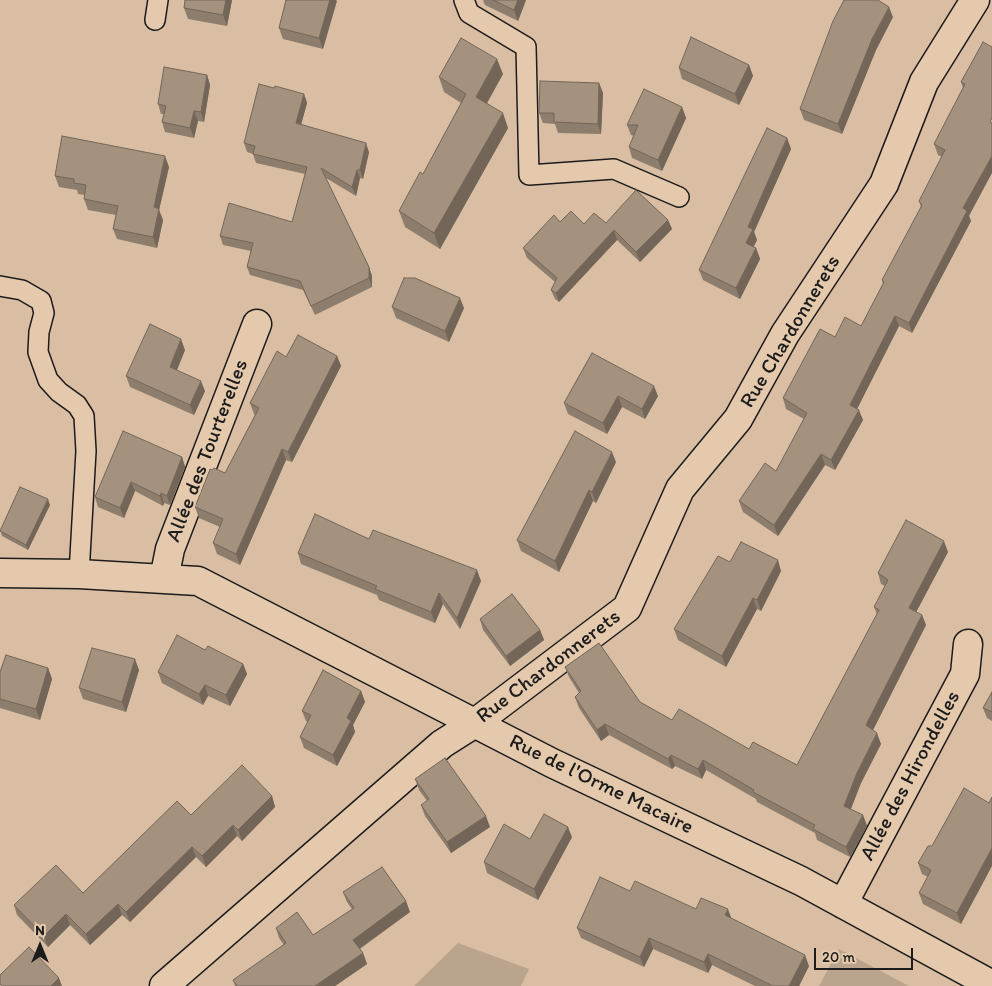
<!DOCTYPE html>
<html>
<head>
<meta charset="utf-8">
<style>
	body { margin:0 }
	#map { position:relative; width:992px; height:986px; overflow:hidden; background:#d9bea3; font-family:Itim,sans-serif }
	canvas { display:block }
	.north { position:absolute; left:15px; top:921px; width:50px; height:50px; -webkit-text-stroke:4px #e5c9ac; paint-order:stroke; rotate:0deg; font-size:14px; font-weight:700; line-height:20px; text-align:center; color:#1c1c1c }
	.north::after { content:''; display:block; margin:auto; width:18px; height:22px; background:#1c1c1c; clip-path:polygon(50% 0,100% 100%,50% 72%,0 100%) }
	.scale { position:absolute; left:814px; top:948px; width:99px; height:22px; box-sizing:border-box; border:2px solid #1c1c1c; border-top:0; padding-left:6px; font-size:15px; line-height:18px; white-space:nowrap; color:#1c1c1c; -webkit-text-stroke:4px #e5c9ac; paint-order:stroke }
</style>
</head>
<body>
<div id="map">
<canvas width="992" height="986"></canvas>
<div class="north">N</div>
<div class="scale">20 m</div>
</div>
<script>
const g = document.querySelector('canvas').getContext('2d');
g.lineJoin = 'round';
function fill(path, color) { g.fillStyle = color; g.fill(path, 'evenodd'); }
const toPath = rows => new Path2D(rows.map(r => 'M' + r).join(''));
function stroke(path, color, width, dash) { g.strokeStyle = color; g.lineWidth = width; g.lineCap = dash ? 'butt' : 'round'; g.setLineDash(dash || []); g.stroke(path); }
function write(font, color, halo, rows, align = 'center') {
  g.font = font + ' Itim,sans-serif'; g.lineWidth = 5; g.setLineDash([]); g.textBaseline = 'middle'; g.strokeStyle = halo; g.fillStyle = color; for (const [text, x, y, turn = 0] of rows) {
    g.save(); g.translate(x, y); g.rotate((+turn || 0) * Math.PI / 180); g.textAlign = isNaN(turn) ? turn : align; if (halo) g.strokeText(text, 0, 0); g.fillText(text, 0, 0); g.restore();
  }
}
fill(toPath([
	[458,943,529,969,521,986,414,986],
	[839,949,909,986,819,986]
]), '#baa48d');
const lane = toPath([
	[464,0,469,13,526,47,529,175,614,169,679,197],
	[155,20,158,0],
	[0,286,22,290,41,301,44,313,39,332,38,352,48,380,59,392,77,405,84,416,86,451,79,574]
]);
const street = toPath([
	[0,573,79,574,198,581,552,763,801,881,992,985],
	[164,579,170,549,257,324],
	[843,904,965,674,968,644],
	[164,986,442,744,475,723,627,608,680,489,738,419,785,334,884,184,924,82,975,0]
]);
stroke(lane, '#1c1c1c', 22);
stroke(street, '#1c1c1c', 31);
stroke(lane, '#e5c9ac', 19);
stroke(street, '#e5c9ac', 28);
fill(toPath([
	[232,0,227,26,188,19,184,8],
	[286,0,336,0,323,49,283,39,279,28],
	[483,0,526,0,518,21,485,5],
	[893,17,876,50,842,134,804,120,800,109],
	[983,42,969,216,971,221,912,333,899,326,857,409,863,420,835,470,825,465,778,536,743,512,739,501,776,471,804,419,786,409,783,398,835,337,861,326,883,284,882,280,921,207,919,201,942,157,938,155,934,144,963,88,961,82],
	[749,65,753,76,739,105,682,79,679,68],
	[503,74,487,103,508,128,440,249,405,227,399,211,423,174,461,103,444,92,439,77],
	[207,75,210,85,204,122,198,121,194,138,165,132,162,122,164,114,161,114,158,104],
	[599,83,603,93,601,134,558,133,555,124,543,123,539,113],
	[274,88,304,94,307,103,301,125,369,152,363,179,360,178,356,196,326,178,369,267,372,276,372,287,315,315,303,290,250,275,247,267,251,251,223,245,220,236,292,222,305,174,256,163,253,154,247,152,244,143],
	[682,107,686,118,662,171,632,158,629,147,634,136,631,135,627,125],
	[787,138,791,149,754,232,757,240,753,247,756,248,760,259,740,299,703,280,699,270],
	[169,167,159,210,163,220,157,248,117,239,113,229,116,215,88,210,84,199,85,195,78,194,77,190,59,187,55,176],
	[668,220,672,229,640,262,617,240,559,302,555,299,551,290,555,282,527,258,523,248,560,222,584,224],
	[392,307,464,308,449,342,396,318],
	[185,350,177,370,205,391,194,415,130,387,126,376],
	[592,353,658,396,645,419,622,407,607,434,568,414,564,403],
	[337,356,341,366,292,462,286,460,240,565,217,554,213,543,220,527,199,518,195,507,212,470,225,473,255,415,254,414,250,403,286,357],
	[182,457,185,467,170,505,164,503,163,506,135,491,124,518,98,507,95,497],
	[616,462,596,503,593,501,559,572,521,551,517,540],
	[50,505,28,550,2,536,0,529],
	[369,539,481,581,460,629,443,604,435,623,379,600,377,595,301,564,298,553],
	[948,552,916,612,922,615,926,625,873,730,881,744,861,783,851,809,863,815,867,826,850,857,817,840,815,833,757,802,756,799,706,770,702,779,675,766,672,769,609,735,601,741,579,708,575,697,579,693,569,677,565,667,640,702,672,720,749,749,797,765,877,614,874,607,885,586,881,584,878,573],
	[730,562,781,571,761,611,757,609,726,667,678,640,674,629],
	[480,619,540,630,544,640,510,666,483,630],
	[205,650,243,664,247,674,230,706,208,696,203,705,162,683,158,672],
	[48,668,52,679,40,720,0,708,0,672],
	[139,670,126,712,83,699,79,688],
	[361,691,365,702,353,725,355,732,337,766,304,748,300,737,308,722,306,721,302,711],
	[992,692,992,721,987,718,983,708],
	[415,779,490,827,451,853,425,816,421,805,427,801,419,790],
	[964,788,961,924,923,904,919,893,928,877,922,874,918,863,932,846],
	[272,796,275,807,242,841,237,836,206,867,196,857,130,922,122,915,90,945,70,925,48,947,17,915,14,905,83,893,191,815],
	[572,837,538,900,487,873,484,862],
	[630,891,731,918,809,966,799,986,755,986,712,965,708,973,653,949,644,967,581,938,577,928],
	[343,892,410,912,360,949,363,953,367,964,335,986,235,986,233,980,284,945,279,938,276,928,313,935,352,909,347,902]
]), '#8d7d6c');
fill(toPath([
	[226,0,232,0,227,26,223,15],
	[330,0,336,0,337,1,323,49,319,38],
	[518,0,526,0,518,21,514,10],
	[889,7,893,17,876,50,842,134,838,124,872,39],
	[497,59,503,74,482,112,476,97],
	[749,65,753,76,739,105,735,94],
	[207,75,210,85,204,122,201,112],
	[599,83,603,93,601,134,598,124],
	[304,94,307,103,299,132,296,123],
	[682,107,686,118,662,171,658,160],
	[194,111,198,121,194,138,190,128],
	[503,113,508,128,440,249,434,233],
	[787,138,791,149,754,232,757,240,750,254,746,243,748,227],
	[366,143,369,152,363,179,360,170],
	[165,156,169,167,159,210,163,220,157,248,153,237,154,207],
	[992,156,992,173,969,216,971,221,912,333,909,323,963,208],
	[357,170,360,178,356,196,352,187],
	[668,220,672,229,640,262,636,252],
	[614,230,617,240,559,302,556,293],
	[756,248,760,259,740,299,736,288],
	[369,267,372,276,372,287,369,278],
	[460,298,464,308,449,342,445,331],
	[895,316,899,326,854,415,850,405],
	[181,339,185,350,174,377,170,367],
	[337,356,341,366,292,462,288,452],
	[201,381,205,391,194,415,190,405],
	[654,386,658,396,645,419,642,409],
	[618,396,622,407,607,434,603,423],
	[859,410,863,420,835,470,831,460],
	[282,449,286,460,240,565,236,554],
	[612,452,616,462,596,503,592,492],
	[821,454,825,465,778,536,774,525],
	[182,457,185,467,170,505,167,496],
	[131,482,135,491,124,518,120,508],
	[589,490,593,501,559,572,555,561],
	[161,493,164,503,163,506,160,496],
	[48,499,50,505,28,550,26,545],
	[944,541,948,552,913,618,909,608],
	[778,560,781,571,761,611,757,600],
	[477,570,481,581,460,629,457,618],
	[439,593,443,604,435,623,431,612],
	[753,598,757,609,726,667,722,656],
	[922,615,926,625,870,736,866,725],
	[540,630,544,640,510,666,506,656],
	[135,659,139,670,126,712,122,702],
	[243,664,247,674,230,706,226,695],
	[48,668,52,679,40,720,36,709],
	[205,685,208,696,203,705,199,694],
	[361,691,365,702,353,725,355,732,337,766,333,755,347,718],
	[605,724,609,735,601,741,597,730],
	[877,733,881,744,861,783,848,816,844,806,857,773],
	[671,755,675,766,672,769,668,759],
	[703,760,706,770,702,779,698,769],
	[272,796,275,807,242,841,238,830],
	[863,815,867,826,850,857,846,847],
	[486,816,490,827,451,853,447,842],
	[233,825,237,836,206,867,202,856],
	[568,827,572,837,538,900,534,889],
	[192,847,196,857,130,922,126,912],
	[992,848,992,866,961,924,957,913],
	[406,901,410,912,357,950,353,940],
	[118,904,122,915,90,945,86,934],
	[728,909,732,920,725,915],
	[66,914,70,925,48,947,44,936],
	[649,938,653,949,644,967,640,957],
	[363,953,367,964,335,986,315,986],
	[708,954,712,965,708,973,704,962],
	[805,955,809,966,799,986,789,986],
	[59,978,62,986,51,986]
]), '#736658');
const building = toPath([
	[185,0,226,0,223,15,184,8,185,0],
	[286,0,330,0,319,38,279,28,286,0],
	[493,0,518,0,514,10,493,0],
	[844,0,878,0,889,7,872,39,838,124,800,109,833,21,844,0],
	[691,37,749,65,735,94,679,68,691,37],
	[461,38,497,59,476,97,503,113,434,233,399,211,420,172,423,174,466,94,439,77,461,38],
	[983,42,992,47,992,118,990,122,992,123,992,156,963,208,967,211,909,323,895,316,850,405,859,410,831,460,821,454,774,525,739,501,765,463,776,471,807,413,783,398,820,329,835,337,845,317,861,326,884,282,882,280,922,205,919,201,945,150,934,144,965,84,961,82,983,42],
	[164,67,207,75,201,112,194,111,190,128,162,122,166,106,158,104,164,67],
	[540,81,599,83,598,124,554,122,554,113,539,113,540,81],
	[259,84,274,88,275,86,304,94,296,123,366,143,360,170,357,170,352,187,321,168,369,267,369,278,311,306,300,281,247,267,253,243,220,236,229,203,292,222,307,167,253,154,255,146,244,143,259,84],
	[644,89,682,107,658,160,629,147,638,125,627,125,644,89],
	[767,128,787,138,748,227,753,229,746,243,756,248,736,288,699,270,767,128],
	[62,136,165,156,154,207,159,209,153,237,113,229,118,206,84,199,86,185,74,183,74,179,55,176,62,136],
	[636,190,668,220,636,252,614,230,556,293,551,290,557,278,523,248,554,215,560,222,571,211,584,224,594,213,606,223,636,190],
	[404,278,415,278,460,298,445,331,392,307,404,278],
	[150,324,181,339,170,367,201,381,190,405,126,376,150,324],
	[298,335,337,356,288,452,282,449,236,554,213,543,223,519,195,507,210,469,212,470,214,468,225,473,259,408,250,403,277,351,286,357,298,335],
	[592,353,654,386,642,409,618,396,603,423,564,403,592,353],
	[123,431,182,457,167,496,161,493,160,496,131,482,120,508,95,497,123,431],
	[575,431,612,452,592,492,589,490,555,561,517,540,575,431],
	[20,487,48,499,26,545,0,531,20,487],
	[315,514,369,539,373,530,477,570,457,618,439,593,431,612,375,589,377,586,298,553,315,514],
	[906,520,944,541,909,608,922,615,866,725,877,733,857,773,844,806,863,815,846,847,813,829,815,825,753,792,754,790,703,760,698,769,671,755,668,759,605,724,597,730,575,697,581,691,565,667,599,643,640,702,672,720,679,709,749,749,753,742,797,765,879,610,874,607,888,580,878,573,906,520],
	[741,542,778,560,757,600,753,598,722,656,674,629,718,556,730,562,741,542],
	[512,594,540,630,506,656,480,619,512,594],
	[177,635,205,650,208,646,243,664,226,695,205,685,199,694,158,672,177,635],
	[92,648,135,659,122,702,79,688,92,648],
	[6,655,48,668,36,709,0,699,0,672,6,655],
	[323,670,361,691,347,718,351,721,333,755,300,737,311,715,302,711,323,670],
	[992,692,992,712,983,708,992,692],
	[445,758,486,816,447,842,421,805,429,799,415,779,445,758],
	[242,765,272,796,238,830,233,825,202,856,192,847,126,912,118,904,86,934,66,914,44,936,14,905,56,865,83,893,177,801,191,815,242,765],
	[964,788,989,803,992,797,992,848,957,913,919,893,931,870,918,863,928,846,932,846,964,788],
	[544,814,568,827,534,889,484,862,504,824,530,839,544,814],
	[382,867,406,901,353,940,363,953,315,986,237,986,233,980,286,943,276,928,297,912,313,935,354,908,343,892,382,867],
	[600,877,630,891,635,881,696,909,701,898,728,909,725,915,805,955,789,986,773,986,708,954,704,962,649,938,640,957,577,928,600,877],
	[29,947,59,978,51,986,2,986,0,984,0,975,29,947]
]);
fill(building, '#a4917e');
stroke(building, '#736658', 1);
write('21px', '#1c1c1c', '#e5c9ac', [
	["Rue Chardonnerets",791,332,-59],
	["Allée des Tourterelles",208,451,-69],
	["Rue Chardonnerets",549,667,-37],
	["Allée des Hirondelles",911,776,-62],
	["Rue de l'Orme Macaire",601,785,26]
]);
</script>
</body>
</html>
